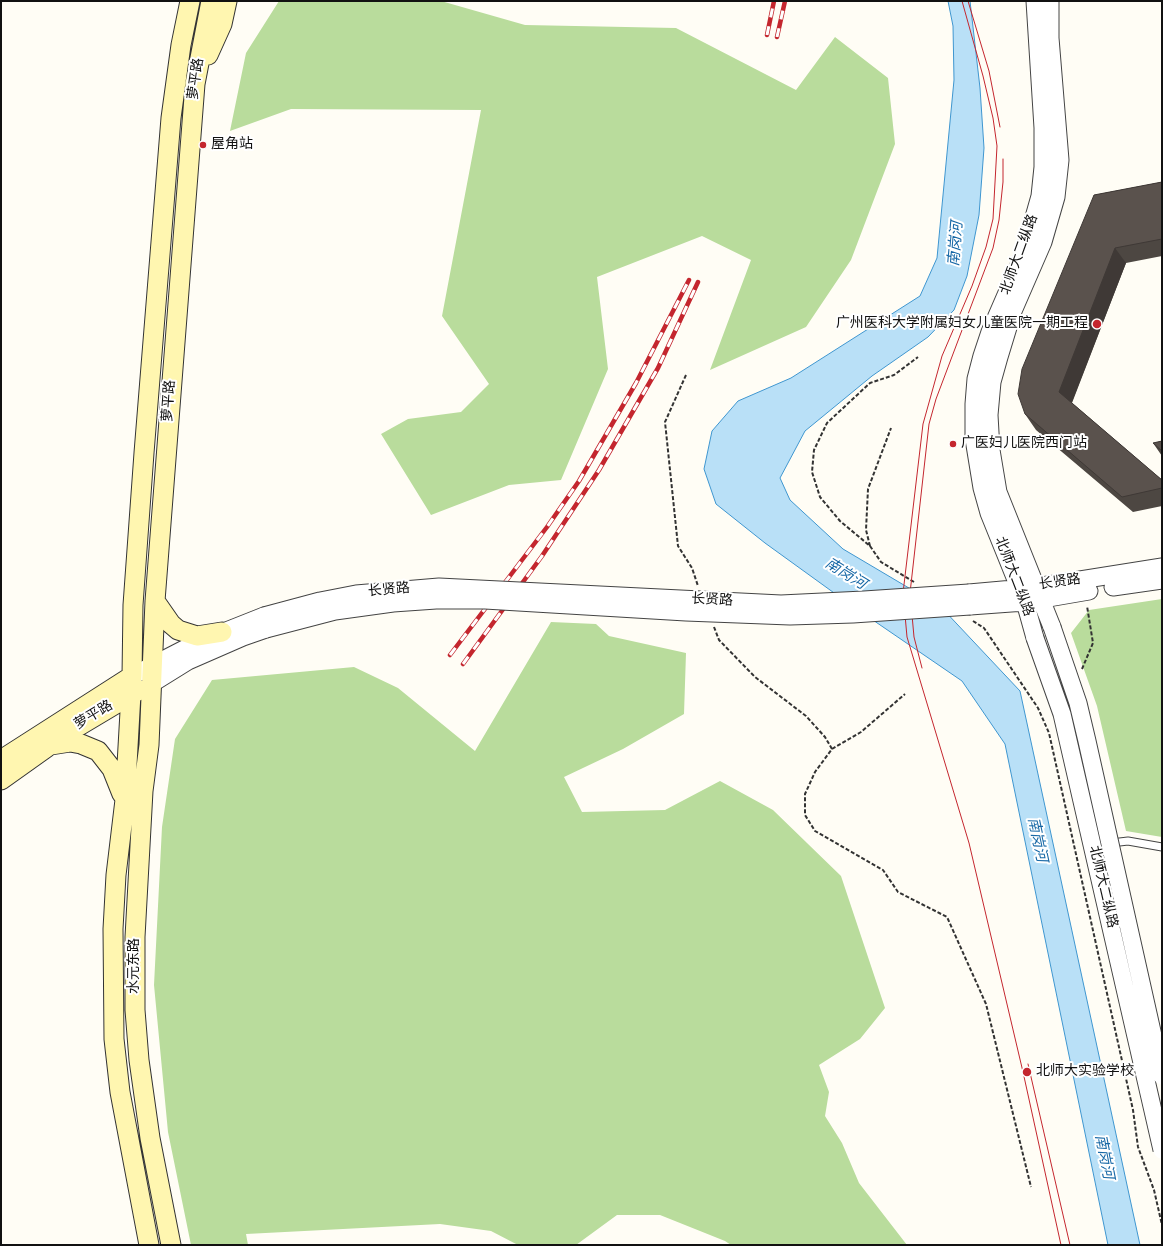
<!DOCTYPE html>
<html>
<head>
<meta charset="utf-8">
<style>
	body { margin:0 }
	#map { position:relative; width:1163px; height:1246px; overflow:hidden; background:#fffdf5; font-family:Spectral,serif }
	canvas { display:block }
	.frame { position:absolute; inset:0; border:2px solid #111; pointer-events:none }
</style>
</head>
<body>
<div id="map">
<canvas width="1163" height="1246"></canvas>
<div class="frame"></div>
</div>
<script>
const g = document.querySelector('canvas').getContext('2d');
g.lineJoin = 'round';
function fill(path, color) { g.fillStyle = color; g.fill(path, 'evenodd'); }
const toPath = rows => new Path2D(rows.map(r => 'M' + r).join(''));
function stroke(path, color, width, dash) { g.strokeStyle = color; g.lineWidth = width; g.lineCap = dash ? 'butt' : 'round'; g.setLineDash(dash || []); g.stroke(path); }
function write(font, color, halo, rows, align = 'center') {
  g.font = font + ' Spectral,"Noto Sans SC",serif'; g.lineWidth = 4; g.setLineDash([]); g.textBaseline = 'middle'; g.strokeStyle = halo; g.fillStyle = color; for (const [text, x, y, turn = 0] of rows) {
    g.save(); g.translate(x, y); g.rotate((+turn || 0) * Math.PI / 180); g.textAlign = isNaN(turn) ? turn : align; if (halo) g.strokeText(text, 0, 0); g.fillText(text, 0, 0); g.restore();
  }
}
fill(toPath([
	[279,1,441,1,525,25,676,28,796,90,835,37,888,78,895,144,851,260,806,327,710,370,751,260,702,236,597,277,608,369,561,480,509,485,431,515,381,434,408,419,461,412,489,384,442,316,481,110,291,109,230,131,246,53],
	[1162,599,1162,837,1126,831,1097,706,1071,633,1089,610],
	[551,622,596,624,609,636,686,653,684,714,623,749,564,777,582,812,665,810,720,781,773,810,841,876,885,1008,860,1039,819,1065,829,1092,825,1116,842,1143,859,1183,907,1245,731,1245,725,1241,660,1215,617,1215,576,1245,518,1245,491,1231,440,1224,246,1234,248,1245,191,1245,168,1132,154,985,162,827,175,739,212,680,354,667,398,688,475,751]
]), '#b9dc9c');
const water = toPath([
	[948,1,970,1,980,88,984,148,979,215,967,276,954,310,928,337,872,376,805,431,780,478,790,500,843,549,941,607,1020,691,1140,1245,1108,1245,1005,744,962,681,848,603,765,543,716,504,704,469,712,431,738,401,791,378,920,296,937,258,954,80,953,26,948,1]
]);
fill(water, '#b9e0f7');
stroke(water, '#3f96cf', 1);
const service = toPath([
	[1094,849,1111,843,1128,841,1162,847]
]);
const tertiary = toPath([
	[1035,1,1043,128,1043,167,1040,196,1023,256,990,332,982,356,976,379,974,404,974,439,982,488,989,513,1025,602,1035,638],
	[1050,1,1050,38,1060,160,1056,197,1043,242,1013,311,999,357,992,382,989,415,991,450,998,492,1052,627],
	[1113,587,1162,580],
	[969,593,1036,587,1162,567],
	[970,606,1025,602,1089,591],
	[132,676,196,643,264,616],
	[151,684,188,661,243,637,266,629]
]);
const secondary = toPath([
	[208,55,222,24,227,1],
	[155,601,171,624,178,630,197,636,222,632],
	[51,745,70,742,81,744,98,751,112,769,122,794],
	[1,760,132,676],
	[1,780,67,733,139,690],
	[149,1245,120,1092,114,1039,113,929,116,875,125,800,132,676,133,605,144,453,171,118,181,45,190,1],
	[171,1245,150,1138,139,1060,135,1010,135,937,143,791,149,745,155,601,195,84,211,1]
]);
stroke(service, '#444', 9);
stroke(tertiary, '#444', 19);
stroke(secondary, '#333', 21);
stroke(toPath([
	[686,375,665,422,678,546,692,568,698,586],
	[870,546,866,530,868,489,891,428],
	[914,582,881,562,870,546,840,521,820,497,812,472,814,450,827,423,870,383,894,375,918,357],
	[973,621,984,628,1038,708,1049,733,1133,1110,1138,1147,1154,1190,1162,1225],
	[714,627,719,640,755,677,806,716,825,737,832,749,815,772,805,794,805,815,815,831,883,870,898,892,947,917,986,1004,1031,1187],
	[1082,669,1093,643,1087,606],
	[832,749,861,732,905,694]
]), '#333', 2, [4, 2]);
stroke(service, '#fff', 7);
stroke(tertiary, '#fff', 17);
stroke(secondary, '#fff6b0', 19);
stroke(toPath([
	[962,1,983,76,993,118,997,146,993,219,986,247,972,286,942,356,923,424,903,593,907,637,969,843,1023,1072,1061,1245],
	[968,1,989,71,1000,127],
	[922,668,914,637,910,593,929,424,936,399,993,248,999,220,1003,182,1003,159],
	[1028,1064,1070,1245]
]), '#c4262e', 1);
const rail = toPath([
	[767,35,774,1],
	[777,37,785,1],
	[450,655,547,527,579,481,636,383,689,280],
	[463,664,542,556,599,470,658,368,698,282]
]);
stroke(rail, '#c4262e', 4.5);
stroke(rail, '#fff', 3, [9]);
const tertiaryBridge = toPath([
	[264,616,320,601,356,594,439,587,781,604,864,600,969,593],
	[1052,627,1078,703,1087,741,1162,1076],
	[266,629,335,611,393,603,436,600,485,600,686,612,790,616,853,614,970,606],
	[1035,638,1062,714,1162,1150]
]);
stroke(tertiaryBridge, '#444', 19, []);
stroke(tertiaryBridge, '#fff', 17);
fill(toPath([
	[1162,182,1162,256,1126,263,1072,403,1162,480,1162,506,1133,512,1036,430,1025,414,1094,195],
	[1162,441,1162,456,1153,443]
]), '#4d4742');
fill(toPath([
	[1115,248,1126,263,1070,407,1059,392]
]), '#3f3936');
const building = toPath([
	[1162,182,1162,239,1115,248,1059,392,1162,480,1162,488,1122,497,1025,414,1018,394,1022,369,1094,195,1162,182],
	[1162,441,1162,451,1153,443,1162,441]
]);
fill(building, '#5a524d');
stroke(building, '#3f3936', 1);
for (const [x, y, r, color] of [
	[203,145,4,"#c4262e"],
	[1097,324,5,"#c4262e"],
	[953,444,4,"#c4262e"],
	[1027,1072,5,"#c4262e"]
]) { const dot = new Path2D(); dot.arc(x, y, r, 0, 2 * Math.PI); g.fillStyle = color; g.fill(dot); stroke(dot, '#fff', 1.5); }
write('14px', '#111', '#fff', [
	["萝平路",197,79,-82],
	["北师大二纵路",1020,255,-70],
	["萝平路",170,401,-86],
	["北师大二纵路",1013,577,69],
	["长贤路",1060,583,-8],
	["长贤路",389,591,-5],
	["长贤路",712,601,3],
	["萝平路",94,716,-31],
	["北师大二纵路",1102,887,77],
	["水元东路",135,966,-90]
]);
write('14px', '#111', '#fff', [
	["屋角站",211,145],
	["广州医科大学附属妇女儿童医院一期工程",1088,324,"right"],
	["广医妇儿医院西门站",961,444],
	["北师大实验学校",1036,1072]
], 'left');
write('italic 15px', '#1768a6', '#fff', [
	["南岗河",957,244,-85],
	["南岗河",845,575,32],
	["南岗河",1036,840,78],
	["南岗河",1103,1157,79]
]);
</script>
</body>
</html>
